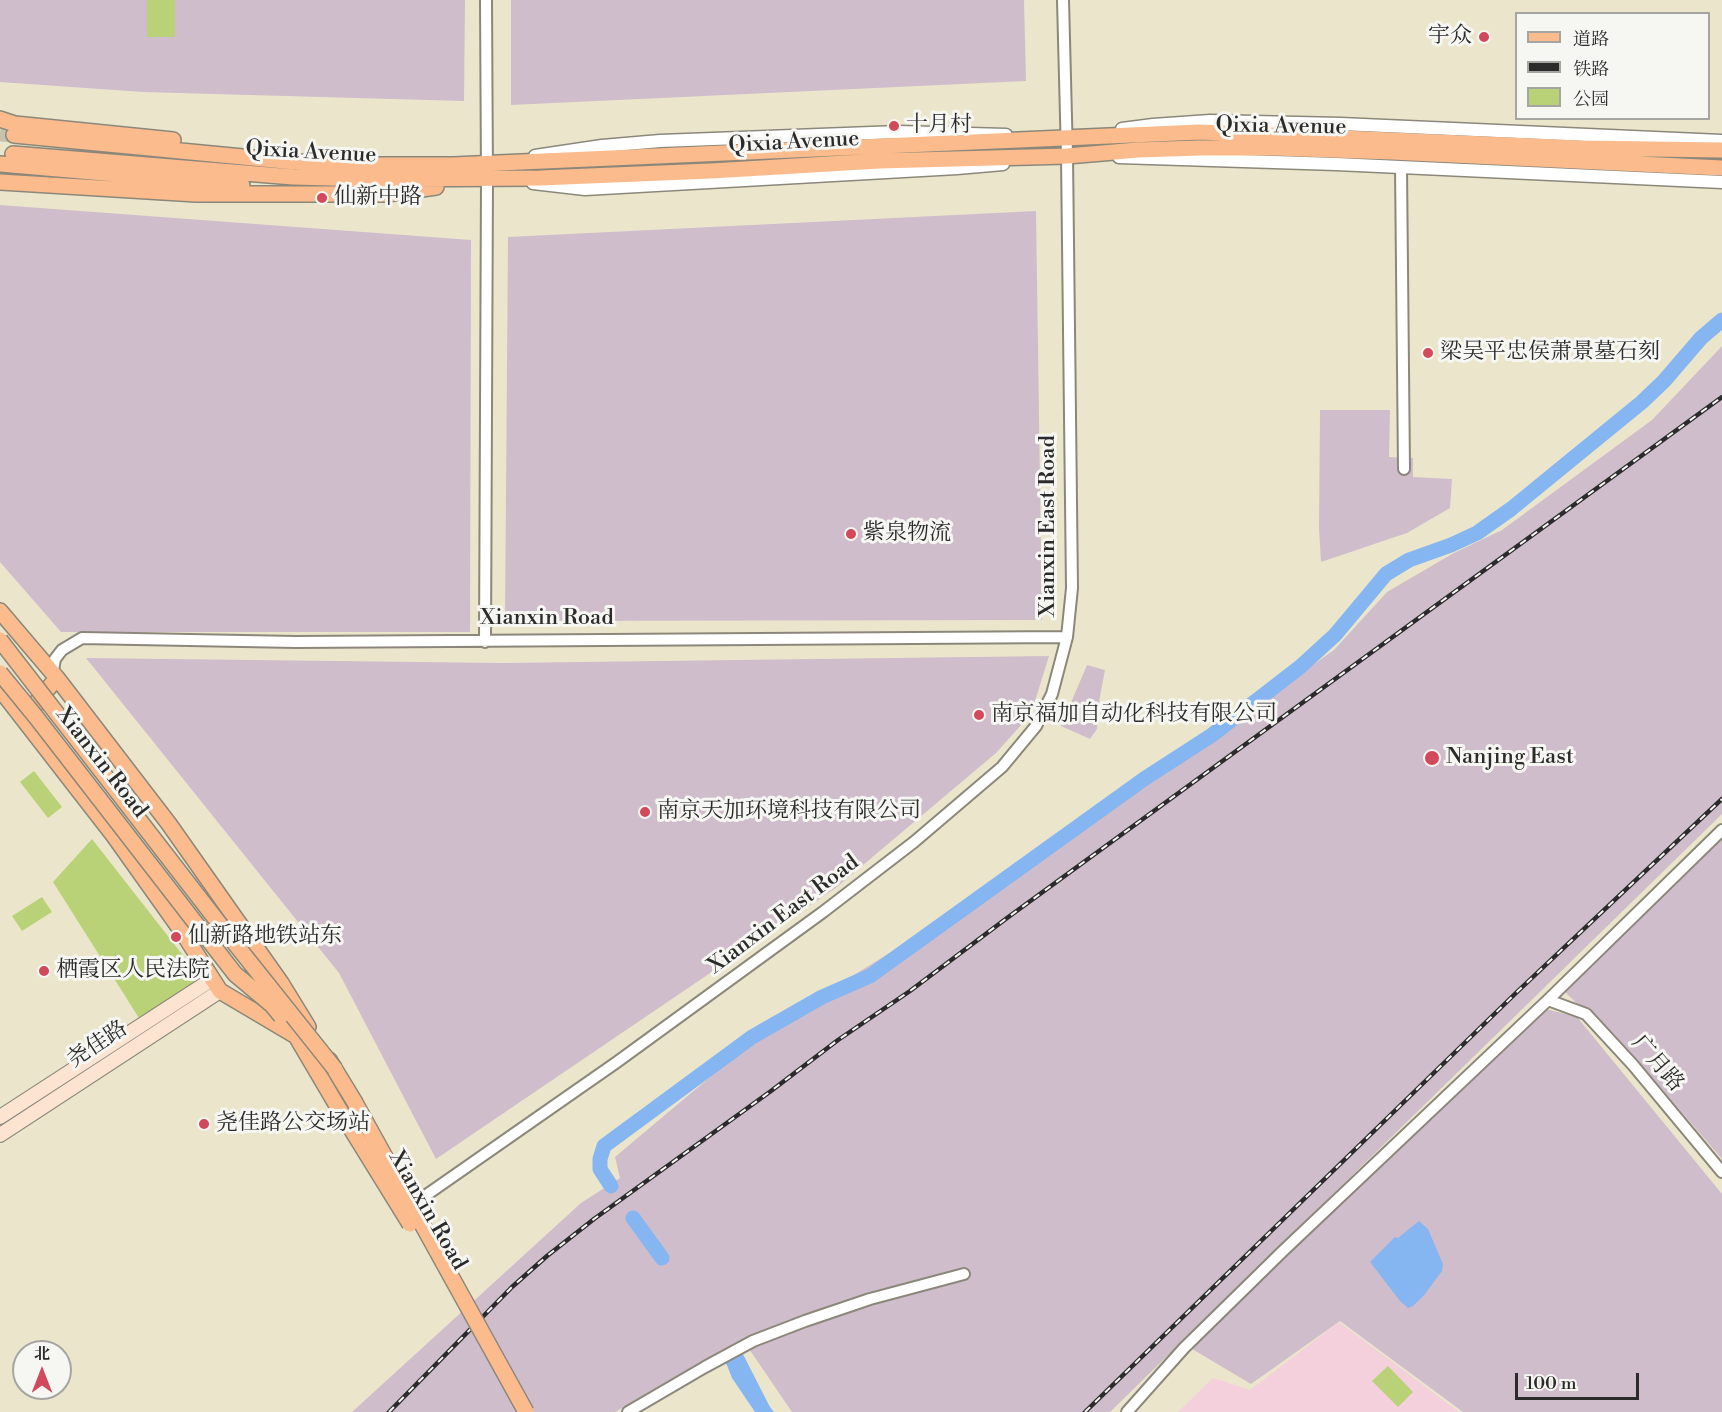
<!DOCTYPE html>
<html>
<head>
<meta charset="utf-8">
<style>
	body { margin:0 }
	#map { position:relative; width:1722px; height:1412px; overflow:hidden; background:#ebe6cb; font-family:"Libre Bodoni","Noto Serif SC",serif }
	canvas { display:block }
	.legend { position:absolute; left:1515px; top:12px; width:195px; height:108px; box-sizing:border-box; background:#f6f6f2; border:2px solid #a5a5a2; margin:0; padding:8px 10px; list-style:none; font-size:18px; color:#2b2b2b }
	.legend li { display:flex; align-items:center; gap:12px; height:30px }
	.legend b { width:30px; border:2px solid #a5a5a2 }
	.north { position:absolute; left:12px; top:1340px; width:60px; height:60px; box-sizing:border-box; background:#f6f6f2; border:2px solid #a5a5a2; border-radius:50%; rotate:0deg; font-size:16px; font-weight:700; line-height:24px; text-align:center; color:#2b2b2b }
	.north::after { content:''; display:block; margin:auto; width:21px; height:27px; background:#d1495b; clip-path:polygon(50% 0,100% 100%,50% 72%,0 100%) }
	.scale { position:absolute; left:1515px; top:1373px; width:124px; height:27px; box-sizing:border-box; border:3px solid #2b2b2b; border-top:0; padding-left:8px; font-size:18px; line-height:21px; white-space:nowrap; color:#2b2b2b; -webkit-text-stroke:4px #f6f6f2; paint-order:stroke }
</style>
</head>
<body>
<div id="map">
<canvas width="1722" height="1412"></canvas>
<ul class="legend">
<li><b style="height:8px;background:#fbbb8c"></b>道路</li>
<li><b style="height:8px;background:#2b2b2b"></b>铁路</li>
<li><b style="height:16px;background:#b9d277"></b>公园</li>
</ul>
<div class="north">北</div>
<div class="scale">100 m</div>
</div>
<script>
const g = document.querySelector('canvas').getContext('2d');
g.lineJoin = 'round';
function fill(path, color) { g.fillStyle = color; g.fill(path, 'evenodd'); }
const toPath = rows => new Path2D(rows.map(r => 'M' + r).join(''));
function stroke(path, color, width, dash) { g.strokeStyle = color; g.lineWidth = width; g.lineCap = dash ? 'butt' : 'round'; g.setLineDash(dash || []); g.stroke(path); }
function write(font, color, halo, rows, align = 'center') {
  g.font = font + ' "Libre Bodoni","Noto Serif SC",serif'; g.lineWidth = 6; g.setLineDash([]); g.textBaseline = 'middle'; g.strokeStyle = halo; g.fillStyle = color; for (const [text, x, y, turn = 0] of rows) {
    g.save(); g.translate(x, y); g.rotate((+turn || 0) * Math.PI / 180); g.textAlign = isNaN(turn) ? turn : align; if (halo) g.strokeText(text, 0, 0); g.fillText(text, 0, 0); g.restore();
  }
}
fill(toPath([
	[1339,1322,1459,1412,1178,1412,1213,1378,1250,1390]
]), '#f4cfdc');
fill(toPath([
	[0,0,465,0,464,101,143,92,0,82],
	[511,0,1024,0,1026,81,511,105],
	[0,205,471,240,470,632,61,632,0,562],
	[1036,211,1042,620,505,621,508,237],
	[1722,346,1722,814,1110,1412,792,1412,745,1343,713,1355,615,1412,352,1412,581,1203,620,1178,615,1157,772,1025,999,886,1334,650,1387,592,1452,554,1502,530,1652,420],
	[1320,410,1390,410,1389,457,1413,458,1413,477,1452,479,1450,508,1407,533,1321,562,1319,529],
	[1049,656,1031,714,996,753,837,887,436,1159,339,973,86,658,503,663],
	[1087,665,1105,670,1099,702,1097,729,1090,739,1061,726],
	[1722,831,1722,1159,1649,1074,1561,988],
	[1546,1009,1577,1017,1722,1194,1722,1412,1463,1412,1340,1321,1251,1384,1187,1346]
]), '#d0bdcc');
fill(toPath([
	[147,0,175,0,175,37,147,37],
	[34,771,62,807,48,818,20,782],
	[92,839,189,963,196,978,191,987,139,1018,53,882],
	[42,897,52,912,22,931,12,916],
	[1388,1366,1413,1392,1398,1407,1372,1381]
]), '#b9d277');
fill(toPath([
	[1419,1221,1428,1229,1443,1264,1442,1271,1425,1294,1413,1306,1408,1308,1400,1301,1370,1262,1395,1237,1398,1238],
	[730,1356,742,1373,774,1412,755,1412,732,1378,726,1363]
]), '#86b6f1');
stroke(toPath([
	[611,1186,600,1169,600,1159,604,1146,752,1037,822,997,870,976,1144,779,1212,735,1300,667,1335,635,1386,574,1409,560,1451,545,1477,533,1511,509,1642,402,1664,381,1701,338,1722,320],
	[633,1218,662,1258],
	[736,1357,764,1412]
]), '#86b6f1', 15);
stroke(toPath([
	[0,134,14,135]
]), '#c5c1ab', 15, [15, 8]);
const minor = toPath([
	[1401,167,1404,469],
	[485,642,487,179,486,0],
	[56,676,53,670,55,659,62,650,82,638,296,642,1067,637],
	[1548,1000,1586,1014,1633,1065,1722,1172],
	[412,1205,617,1062,823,912,914,842,1002,767,1036,726,1052,694,1067,637,1072,588,1067,156,1063,0],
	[628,1412,705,1367,753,1341,805,1321,870,1299,964,1274],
	[1127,1412,1184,1348,1284,1250,1548,1000,1722,830]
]);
const tertiary = toPath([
	[1122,129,1153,125,1210,121,1341,124,1722,141],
	[535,156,602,146,660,141,898,132,1006,135],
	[1119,157,1336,164,1722,182],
	[533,183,585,189,957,168,1003,164]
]);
const secondary = toPath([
	[0,1117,211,980],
	[0,1135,220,991]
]);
const primary = toPath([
	[0,119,15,124,173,140],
	[14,135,295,162,370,165,453,165,1199,132,1581,148,1722,150],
	[13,154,293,177,371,179,540,178,711,171,879,161,1067,156,1138,150,1200,148,1274,148,1392,152,1722,168],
	[0,164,242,185],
	[0,182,196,194,387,194,436,187],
	[0,611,57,678,169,824,281,983,308,1027],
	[0,689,114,836,183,933,220,991,296,1036,339,1109],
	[28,722,27,716,40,698,57,678],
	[329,1060,354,1101]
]);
stroke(minor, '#8b887b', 14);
stroke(tertiary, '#8b887b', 15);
stroke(secondary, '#8b887b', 16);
stroke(primary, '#8b887b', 18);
stroke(minor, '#fff', 10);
stroke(tertiary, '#fff', 12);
stroke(secondary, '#fde4d1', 14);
stroke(primary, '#fbbb8c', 15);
const rail = toPath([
	[389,1412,512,1287,547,1256,594,1219,771,1091,838,1040,910,991,1007,918,1722,397],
	[1085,1412,1518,991,1722,799]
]);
stroke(rail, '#2b2b2b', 4.5);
stroke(rail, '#f6f6f2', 2, [7]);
const primaryBridge = toPath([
	[0,640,225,931,335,1069],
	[0,673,36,717,235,974,272,1005,281,1016],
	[354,1101,526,1412],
	[339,1109,410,1224]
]);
stroke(primaryBridge, '#8b887b', 18, []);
stroke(primaryBridge, '#fbbb8c', 15);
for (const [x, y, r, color] of [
	[1484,37,6,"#d1495b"],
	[894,126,6,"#d1495b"],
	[322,198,6,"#d1495b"],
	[1428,353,6,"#d1495b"],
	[851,534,6,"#d1495b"],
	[979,715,6,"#d1495b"],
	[1432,758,8,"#d1495b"],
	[645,812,6,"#d1495b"],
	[176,937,6,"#d1495b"],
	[44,971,6,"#d1495b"],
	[204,1124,6,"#d1495b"]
]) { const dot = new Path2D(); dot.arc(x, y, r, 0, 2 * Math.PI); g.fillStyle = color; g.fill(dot); stroke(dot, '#f6f6f2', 2); }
write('22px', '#2b2b2b', '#f6f6f2', [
	["宇众",1472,37,"right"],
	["十月村",906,126],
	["仙新中路",334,198],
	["梁吴平忠侯萧景墓石刻",1440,353],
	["紫泉物流",863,534],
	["南京福加自动化科技有限公司",991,715],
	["Nanjing East",1446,758],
	["南京天加环境科技有限公司",657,812],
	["仙新路地铁站东",188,937],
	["栖霞区人民法院",56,971],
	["尧佳路公交场站",216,1124]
], 'left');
write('22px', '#2b2b2b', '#f6f6f2', [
	["Qixia Avenue",1281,127,1],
	["Qixia Avenue",794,143,-3],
	["Qixia Avenue",311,153,3],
	["Xianxin East Road",1049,526,-90],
	["Xianxin Road",547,619],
	["Xianxin Road",101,763,52],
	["Xianxin East Road",784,915,-37],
	["尧佳路",98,1045,-33],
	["广月路",1657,1064,49],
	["Xianxin Road",427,1211,60]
]);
</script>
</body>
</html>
